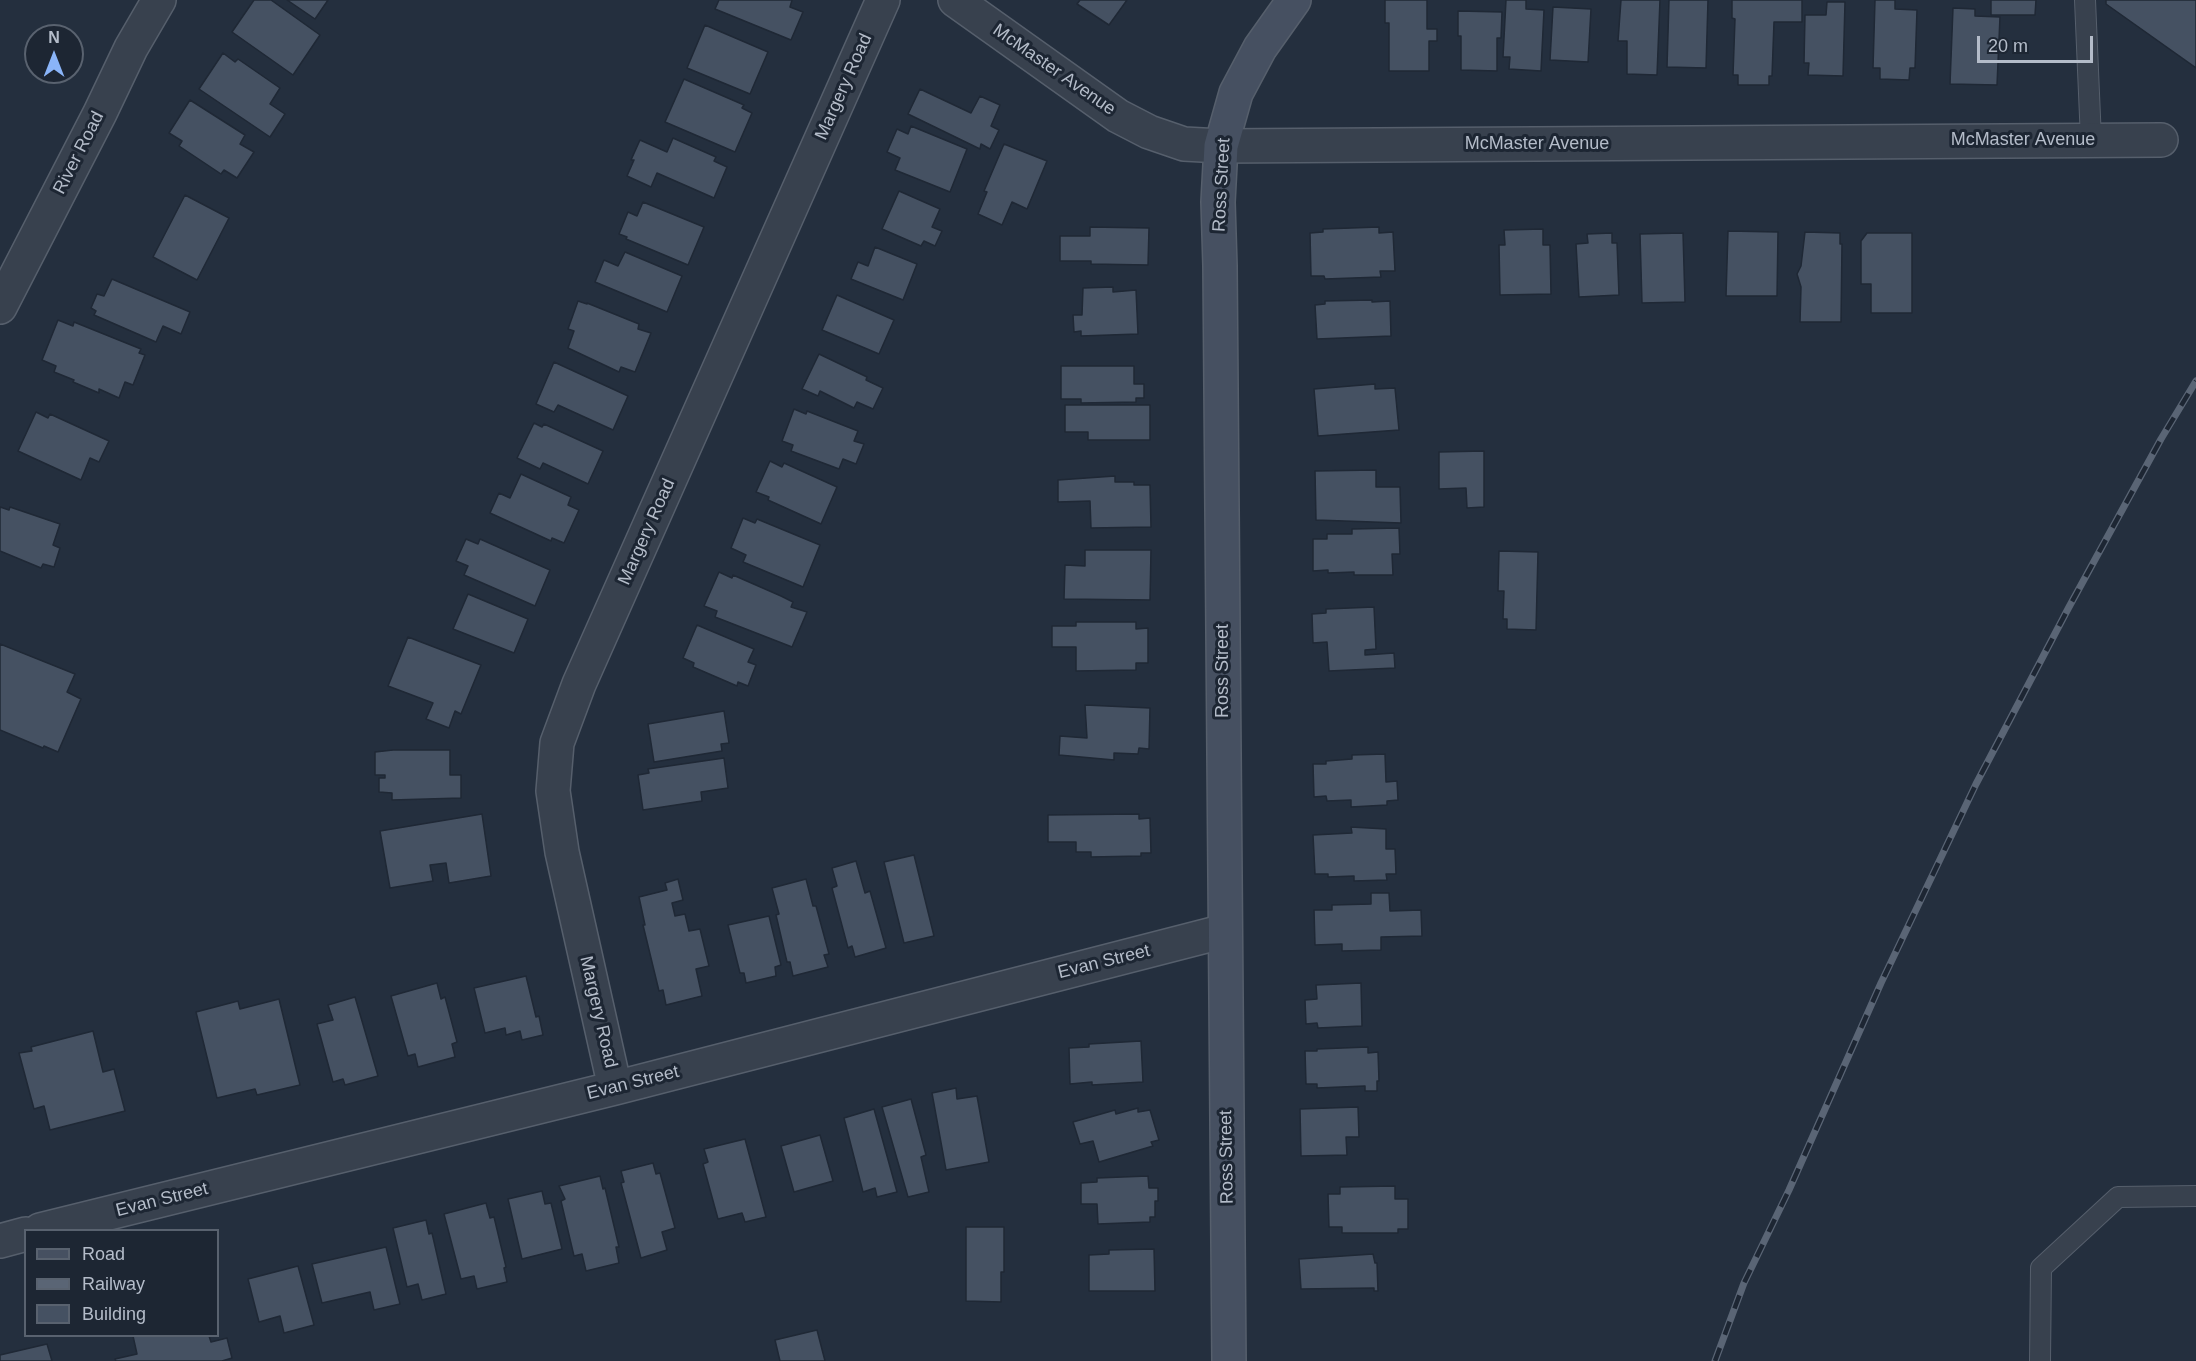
<!DOCTYPE html>
<html>
<head>
<meta charset="utf-8">
<style>
	body { margin:0 }
	#map { position:relative; width:2196px; height:1361px; overflow:hidden; background:#242f3e; font-family:Arial,sans-serif }
	canvas { display:block }
	.legend { position:absolute; left:24px; top:1229px; width:195px; height:108px; box-sizing:border-box; background:#1d2633; border:2px solid #59626f; margin:0; padding:8px 10px; list-style:none; font-size:18px; color:#b4bcc9 }
	.legend li { display:flex; align-items:center; gap:12px; height:30px }
	.legend b { width:30px; border:2px solid #59626f }
	.north { position:absolute; left:24px; top:24px; width:60px; height:60px; box-sizing:border-box; background:#1d2633; border:2px solid #59626f; border-radius:50%; rotate:0deg; font-size:16px; font-weight:700; line-height:24px; text-align:center; color:#b4bcc9 }
	.north::after { content:''; display:block; margin:auto; width:21px; height:27px; background:#8ab4f8; clip-path:polygon(50% 0,100% 100%,50% 72%,0 100%) }
	.scale { position:absolute; left:1977px; top:36px; width:116px; height:27px; box-sizing:border-box; border:3px solid #b4bcc9; border-top:0; padding-left:8px; font-size:18px; line-height:21px; white-space:nowrap; color:#b4bcc9; -webkit-text-stroke:4px #1d2633; paint-order:stroke }
</style>
</head>
<body>
<div id="map">
<canvas width="2196" height="1361"></canvas>
<ul class="legend">
<li><b style="height:8px;background:#465061"></b>Road</li>
<li><b style="height:8px;background:#5a6575"></b>Railway</li>
<li><b style="height:16px;background:#455162"></b>Building</li>
</ul>
<div class="north">N</div>
<div class="scale">20 m</div>
</div>
<script>
const g = document.querySelector('canvas').getContext('2d');
g.lineJoin = 'round';
function fill(path, color) { g.fillStyle = color; g.fill(path, 'evenodd'); }
const toPath = rows => new Path2D(rows.map(r => 'M' + r).join(''));
function stroke(path, color, width, dash) { g.strokeStyle = color; g.lineWidth = width; g.lineCap = dash ? 'butt' : 'round'; g.setLineDash(dash || []); g.stroke(path); }
function write(font, color, halo, rows, align = 'center') {
  g.font = font + ' Arial,sans-serif'; g.lineWidth = 6; g.setLineDash([]); g.textBaseline = 'middle'; g.strokeStyle = halo; g.fillStyle = color; for (const [text, x, y, turn = 0] of rows) {
    g.save(); g.translate(x, y); g.rotate((+turn || 0) * Math.PI / 180); g.textAlign = isNaN(turn) ? turn : align; if (halo) g.strokeText(text, 0, 0); g.fillText(text, 0, 0); g.restore();
  }
}
const building = toPath([
	[254,0,271,0,320,35,293,75,232,32,254,0],
	[287,0,328,0,315,19,287,0],
	[719,0,792,0,790,7,803,12,791,40,715,9,719,0],
	[1080,0,1127,0,1109,25,1077,4,1080,0],
	[1385,0,1427,0,1427,29,1437,29,1437,41,1429,41,1429,71,1389,71,1389,23,1385,23,1385,0],
	[1506,0,1526,0,1526,9,1544,10,1541,71,1509,69,1510,57,1503,57,1506,0],
	[1621,0,1660,0,1657,75,1627,74,1627,41,1618,41,1621,0],
	[1669,0,1708,0,1706,68,1667,67,1669,0],
	[1732,0,1802,0,1802,22,1774,22,1772,76,1769,76,1769,85,1738,85,1738,75,1733,75,1735,19,1732,18,1732,0],
	[1875,0,1895,0,1895,9,1917,10,1915,68,1910,68,1909,80,1880,79,1880,68,1873,68,1875,0],
	[1991,0,2036,0,2035,15,1991,15,1991,0],
	[2106,0,2196,0,2196,68,2106,4,2106,0],
	[1827,2,1845,2,1843,76,1808,75,1809,63,1804,63,1805,15,1826,15,1827,2],
	[1553,7,1591,9,1588,62,1550,60,1553,7],
	[1953,8,1975,9,1975,16,2000,17,1997,85,1950,84,1953,8],
	[1458,11,1502,12,1501,38,1497,38,1497,71,1461,70,1461,36,1458,36,1458,11],
	[705,25,768,52,750,94,687,68,705,25],
	[223,53,235,62,238,59,280,88,270,104,285,114,270,137,199,89,223,53],
	[684,79,744,105,742,108,752,113,735,152,665,122,684,79],
	[920,89,971,113,980,96,1000,105,991,126,999,130,990,149,981,144,980,149,908,114,920,89],
	[190,100,245,135,240,144,254,152,237,178,224,170,221,174,179,146,182,141,169,133,190,100],
	[911,126,967,149,950,192,895,170,900,158,887,152,897,129,908,134,911,126],
	[673,138,716,157,714,161,727,167,714,198,657,173,651,187,627,176,634,160,631,160,640,140,667,152,673,138],
	[1004,144,1047,161,1027,209,1012,202,1002,225,978,214,987,192,984,191,1004,144],
	[899,191,940,209,932,227,942,231,935,246,924,241,921,246,882,229,899,191],
	[185,195,229,218,197,280,153,257,185,195],
	[643,202,704,227,688,265,626,239,627,237,619,234,628,212,637,216,643,202],
	[1090,227,1149,228,1148,265,1091,264,1091,261,1060,261,1060,236,1090,236,1090,227],
	[1379,227,1379,233,1393,232,1395,271,1380,271,1381,277,1325,279,1324,276,1311,276,1310,233,1323,232,1323,229,1379,227],
	[1543,229,1543,245,1550,245,1551,294,1500,295,1499,245,1505,245,1504,230,1543,229],
	[1728,231,1778,232,1777,296,1726,296,1728,231],
	[1805,232,1840,233,1840,244,1842,244,1841,322,1800,322,1801,287,1797,274,1801,266,1805,232],
	[1612,233,1612,243,1617,243,1619,295,1579,297,1576,244,1588,243,1587,234,1612,233],
	[1683,233,1685,302,1642,303,1640,234,1683,233],
	[1867,233,1912,233,1912,313,1871,313,1871,284,1861,284,1861,241,1867,233],
	[875,247,917,264,903,300,851,279,858,262,868,266,875,247],
	[625,252,682,276,667,312,595,282,604,260,618,266,625,252],
	[112,279,190,312,181,334,163,326,156,342,94,315,96,311,91,308,97,294,104,296,112,279],
	[1113,287,1113,292,1136,290,1138,334,1081,336,1081,331,1074,332,1073,315,1082,315,1083,288,1113,287],
	[837,295,894,320,879,354,822,330,837,295],
	[1372,300,1372,302,1390,301,1391,336,1317,339,1315,305,1325,304,1325,301,1372,300],
	[578,301,587,304,587,303,639,324,638,329,651,333,635,372,621,367,619,372,568,348,574,331,568,329,578,301],
	[58,320,73,326,74,322,141,349,139,353,145,355,133,385,125,382,119,398,99,389,99,393,73,382,74,380,54,372,56,366,42,360,58,320],
	[819,354,867,377,866,380,883,388,873,409,857,402,854,408,820,391,818,396,802,389,819,354],
	[554,362,628,396,613,430,558,405,554,412,536,404,554,362],
	[1061,366,1134,366,1134,384,1144,384,1144,398,1136,398,1136,402,1081,403,1081,399,1061,399,1061,366],
	[1375,384,1375,389,1395,388,1399,430,1318,436,1314,389,1375,384],
	[1065,405,1150,405,1150,440,1088,440,1088,432,1065,432,1065,405],
	[794,409,806,414,807,411,858,431,854,441,864,444,856,464,843,459,839,469,791,451,793,445,782,441,794,409],
	[36,412,48,418,50,414,109,441,99,462,90,458,81,480,18,451,36,412],
	[534,423,542,427,544,424,603,451,588,484,543,463,540,469,517,458,534,423],
	[1484,451,1484,507,1467,508,1466,488,1439,489,1439,452,1484,451],
	[770,461,782,467,784,463,837,487,821,524,768,500,769,497,756,492,770,461],
	[1376,470,1376,487,1400,487,1401,523,1316,520,1315,471,1376,470],
	[521,474,571,497,568,505,579,510,564,543,552,538,551,541,490,513,499,493,510,498,521,474],
	[1115,476,1115,482,1134,482,1134,485,1150,485,1151,527,1091,528,1090,501,1058,502,1058,480,1115,476],
	[0,507,9,510,10,507,60,524,53,545,60,548,54,567,43,564,41,568,0,551,0,507],
	[743,518,755,523,757,519,820,545,803,587,743,562,746,555,731,548,743,518],
	[1399,528,1400,554,1392,554,1393,575,1354,575,1354,572,1328,573,1328,570,1313,571,1313,539,1327,539,1327,534,1352,534,1352,529,1399,528],
	[466,539,478,544,480,539,550,570,535,606,464,575,468,566,456,561,466,539],
	[1085,550,1151,550,1150,600,1064,599,1065,565,1085,566,1085,550],
	[1499,551,1538,552,1536,630,1507,629,1507,619,1503,619,1504,591,1498,591,1499,551],
	[719,572,732,578,733,575,781,596,793,602,791,607,807,612,792,647,715,617,717,611,704,606,719,572],
	[468,594,528,619,514,653,453,629,468,594],
	[1374,607,1376,649,1365,650,1365,655,1394,653,1395,668,1329,671,1327,642,1313,643,1312,614,1326,613,1326,609,1374,607],
	[1076,622,1136,622,1136,629,1148,628,1148,663,1136,663,1136,670,1076,671,1076,647,1052,647,1052,626,1076,626,1076,622],
	[697,625,754,649,748,662,756,665,748,686,738,682,737,686,693,667,694,663,683,658,697,625],
	[408,637,481,665,461,714,455,711,449,728,426,719,433,703,388,686,408,637],
	[0,644,75,674,67,692,81,699,58,752,44,746,43,748,0,730,0,644],
	[1085,705,1150,708,1149,749,1139,748,1138,754,1114,753,1114,760,1059,755,1060,736,1087,738,1085,705],
	[724,711,729,743,721,744,722,751,654,762,648,724,724,711],
	[393,750,450,750,450,775,461,775,461,798,392,800,392,793,379,792,379,778,385,778,385,775,375,775,375,752,393,750],
	[1385,754,1386,782,1397,781,1398,800,1387,801,1387,805,1351,807,1351,800,1327,801,1326,796,1314,797,1313,764,1326,764,1326,761,1352,759,1352,755,1385,754],
	[724,758,728,788,701,792,702,801,643,810,638,775,649,773,648,769,724,758],
	[482,814,491,876,449,883,446,863,430,865,433,881,390,888,380,831,482,814],
	[1139,814,1139,819,1150,818,1151,853,1141,853,1141,856,1091,857,1091,852,1076,852,1076,842,1048,842,1048,815,1139,814],
	[1351,827,1386,829,1386,849,1395,849,1396,874,1386,874,1387,880,1354,881,1354,876,1328,877,1328,874,1315,874,1313,835,1352,833,1351,827],
	[914,855,934,936,904,943,884,862,914,855],
	[856,861,865,893,870,891,886,948,855,957,852,946,848,948,832,888,837,886,832,868,856,861],
	[678,879,683,900,672,903,675,916,685,914,689,931,700,929,709,966,696,969,702,996,666,1005,663,990,659,991,643,925,645,925,639,897,667,890,665,883,678,879],
	[806,879,813,906,816,906,829,954,824,955,828,967,793,976,790,962,787,962,776,915,779,914,772,888,806,879],
	[1371,893,1389,893,1390,911,1421,910,1422,936,1381,937,1381,950,1342,951,1342,944,1315,945,1314,910,1332,910,1332,905,1371,904,1371,893],
	[769,916,781,965,775,967,776,976,746,983,744,973,740,973,728,925,769,916],
	[526,976,536,1017,539,1016,543,1035,522,1040,520,1031,506,1035,505,1028,485,1033,474,988,526,976],
	[437,983,441,999,445,997,457,1042,452,1044,455,1057,418,1067,415,1054,408,1056,391,996,437,983],
	[1361,983,1362,1026,1318,1028,1317,1023,1306,1024,1305,1000,1317,999,1316,985,1361,983],
	[355,997,378,1076,345,1085,343,1079,333,1082,317,1024,333,1020,328,1005,355,997],
	[279,999,300,1085,257,1095,255,1089,217,1098,196,1012,238,1001,240,1009,279,999],
	[93,1031,103,1072,114,1069,125,1111,50,1130,44,1106,34,1109,19,1053,32,1051,31,1047,93,1031],
	[1141,1041,1143,1082,1092,1085,1092,1082,1070,1084,1069,1048,1089,1047,1089,1044,1141,1041],
	[1368,1047,1368,1053,1378,1052,1379,1081,1377,1081,1377,1091,1365,1091,1365,1086,1317,1088,1317,1084,1306,1084,1305,1051,1317,1051,1317,1049,1368,1047],
	[956,1088,957,1099,977,1096,989,1162,946,1170,932,1093,956,1088],
	[911,1099,926,1155,921,1157,929,1192,908,1197,882,1107,911,1099],
	[1358,1107,1359,1137,1346,1137,1347,1155,1301,1156,1300,1109,1358,1107],
	[1138,1108,1138,1112,1150,1110,1159,1140,1151,1142,1153,1146,1099,1162,1093,1141,1080,1144,1073,1122,1115,1110,1116,1114,1138,1108],
	[874,1109,897,1192,877,1197,875,1188,863,1192,844,1118,874,1109],
	[820,1135,833,1181,794,1192,781,1146,820,1135],
	[745,1139,766,1217,745,1222,742,1213,718,1219,703,1164,708,1162,704,1149,745,1139],
	[653,1163,656,1174,660,1173,675,1228,662,1232,667,1250,641,1258,621,1183,624,1182,621,1171,653,1163],
	[600,1176,603,1189,605,1188,619,1247,616,1247,619,1263,586,1271,582,1254,574,1256,561,1201,565,1199,559,1186,600,1176],
	[1148,1176,1149,1188,1158,1188,1158,1201,1155,1201,1155,1217,1150,1217,1150,1222,1098,1224,1097,1204,1081,1204,1081,1183,1097,1182,1097,1178,1148,1176],
	[1395,1186,1395,1199,1408,1199,1408,1229,1398,1229,1398,1233,1342,1233,1342,1227,1329,1227,1328,1194,1340,1194,1340,1187,1395,1186],
	[542,1191,545,1204,551,1203,562,1249,522,1259,508,1199,542,1191],
	[486,1203,490,1218,494,1217,506,1267,504,1268,507,1282,477,1289,474,1276,461,1279,444,1214,486,1203],
	[426,1220,429,1234,432,1233,446,1294,422,1300,418,1284,407,1287,393,1228,426,1220],
	[966,1227,1004,1227,1004,1272,1001,1272,1001,1302,966,1301,966,1227],
	[386,1247,400,1304,374,1310,370,1292,322,1303,312,1264,386,1247],
	[1154,1249,1155,1291,1089,1291,1089,1255,1109,1254,1109,1250,1154,1249],
	[1373,1254,1375,1263,1377,1263,1378,1291,1374,1291,1374,1288,1301,1289,1299,1259,1373,1254],
	[298,1266,314,1325,284,1333,280,1316,259,1322,248,1279,298,1266],
	[817,1330,825,1361,780,1361,775,1340,817,1330],
	[133,1336,209,1336,211,1342,227,1338,232,1358,222,1361,116,1361,115,1359,137,1354,133,1336],
	[47,1344,52,1361,0,1361,0,1355,47,1344]
]);
fill(building, '#455162');
stroke(building, '#1f2835', 1.5);
const lane = toPath([
	[2085,0,2091,140],
	[2040,1361,2041,1268,2118,1197,2196,1196]
]);
const street = toPath([
	[955,0,1118,116,1149,132,1184,144,1221,146,2161,140],
	[0,307,100,113,131,48,159,0],
	[615,1088,562,852,553,791,557,743,579,684,883,0],
	[40,1230,615,1088,1225,931],
	[0,1241,26,1234]
]);
const secondary = toPath([
	[1229,1361,1220,266,1218,202,1221,146,1236,93,1260,48,1294,0]
]);
stroke(lane, '#565f6c', 22);
stroke(street, '#565f6c', 36);
stroke(secondary, '#565f6c', 36);
stroke(lane, '#38414e', 20);
stroke(street, '#38414e', 33);
stroke(secondary, '#465061', 33);
const rail = toPath([
	[1715,1361,1744,1283,1789,1190,1881,983,1976,784,2069,607,2161,439,2196,381]
]);
stroke(rail, '#5a6575', 7);
stroke(rail, '#1d2633', 4.5, [14]);
write('18px', '#b4bcc9', '#1d2633', [
	["McMaster Avenue",1054,70,35],
	["Margery Road",844,87,-66],
	["McMaster Avenue",2023,140],
	["McMaster Avenue",1537,144],
	["River Road",79,153,-63],
	["Ross Street",1222,185,-87],
	["Margery Road",647,532,-66],
	["Ross Street",1223,671,-90],
	["Evan Street",1104,962,-14],
	["Margery Road",598,1012,77],
	["Evan Street",633,1083,-14],
	["Ross Street",1227,1157,-91],
	["Evan Street",162,1200,-14]
]);
</script>
</body>
</html>
